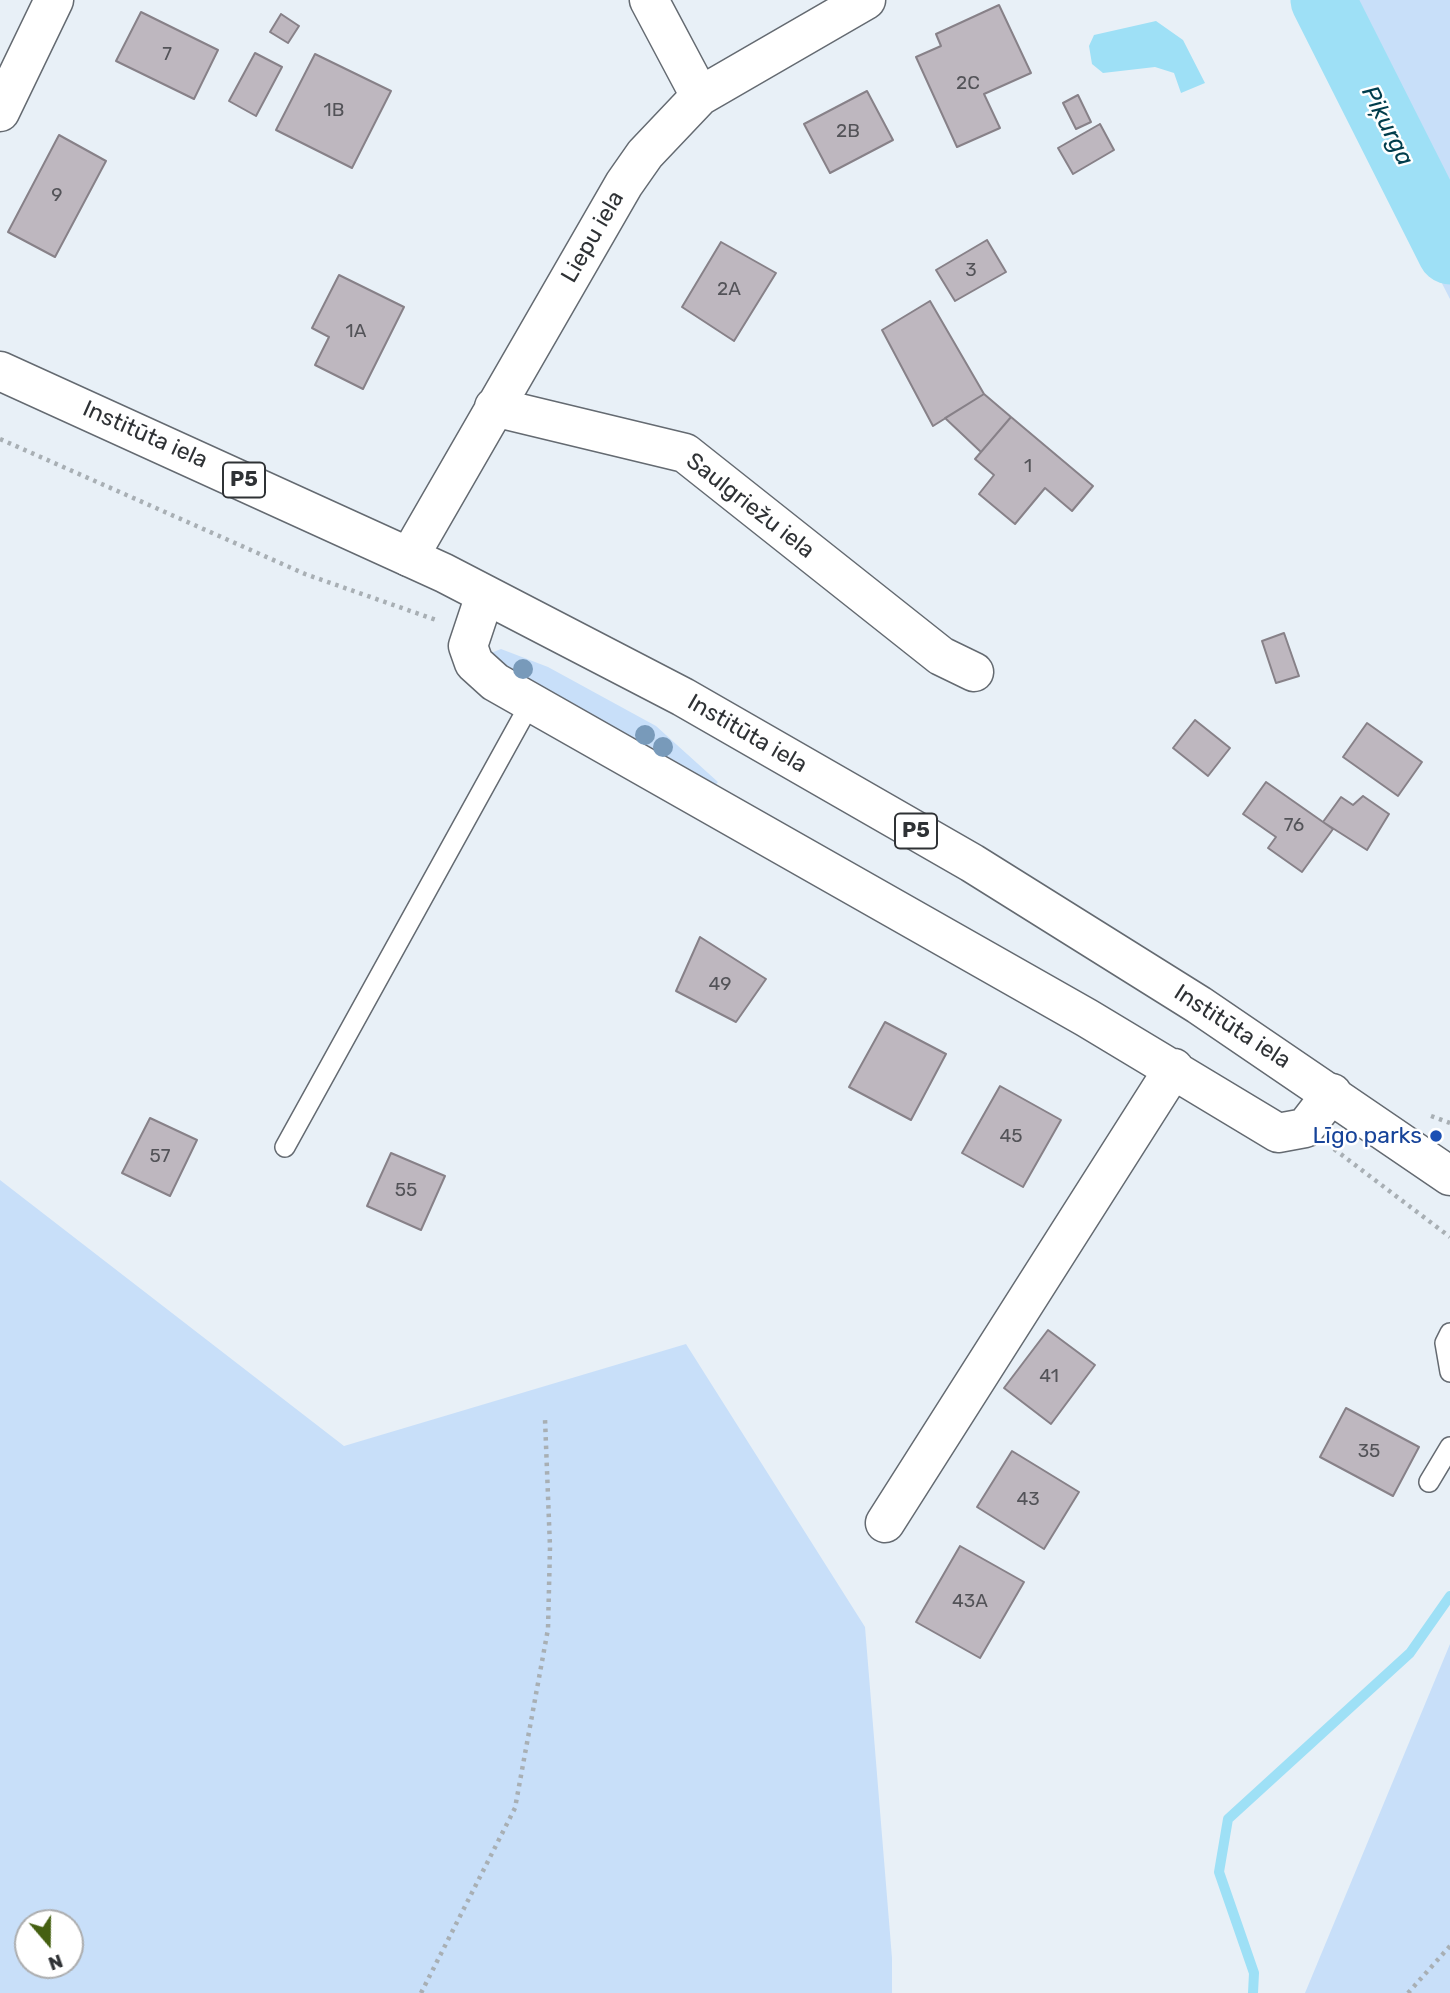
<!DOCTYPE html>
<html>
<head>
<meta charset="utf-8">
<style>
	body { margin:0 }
	#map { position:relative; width:1450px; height:1993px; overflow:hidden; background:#e8f0f7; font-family:Rubik,sans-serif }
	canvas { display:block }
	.north { position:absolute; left:14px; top:1909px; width:70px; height:70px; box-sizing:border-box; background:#fff; border:2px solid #acadae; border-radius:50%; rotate:160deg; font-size:19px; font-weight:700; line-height:28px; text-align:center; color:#2f3235 }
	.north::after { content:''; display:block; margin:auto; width:24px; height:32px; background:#456011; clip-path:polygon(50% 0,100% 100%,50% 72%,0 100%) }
</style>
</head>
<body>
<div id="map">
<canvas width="1450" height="1993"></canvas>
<div class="north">N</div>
</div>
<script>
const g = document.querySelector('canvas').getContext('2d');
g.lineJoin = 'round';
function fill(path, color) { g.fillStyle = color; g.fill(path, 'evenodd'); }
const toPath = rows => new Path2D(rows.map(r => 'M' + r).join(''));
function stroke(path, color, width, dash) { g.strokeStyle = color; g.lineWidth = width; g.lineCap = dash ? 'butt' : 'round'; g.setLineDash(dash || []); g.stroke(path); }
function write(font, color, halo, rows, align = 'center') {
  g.font = font + ' Rubik,sans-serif'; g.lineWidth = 5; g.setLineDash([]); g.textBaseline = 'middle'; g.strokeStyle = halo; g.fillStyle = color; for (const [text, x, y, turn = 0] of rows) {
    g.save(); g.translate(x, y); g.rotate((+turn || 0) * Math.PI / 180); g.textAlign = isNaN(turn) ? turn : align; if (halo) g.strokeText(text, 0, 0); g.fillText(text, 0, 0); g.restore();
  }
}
fill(toPath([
	[1296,0,1450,0,1450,299],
	[501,649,548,667,656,726,718,782,710,791,505,673,491,653],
	[0,1180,344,1446,686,1344,865,1627,892,1958,892,1993,0,1993],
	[28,1923,70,1923,70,1965,28,1965],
	[1450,1644,1450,1993,1305,1993]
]), '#c8dff9');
fill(toPath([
	[1156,21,1183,40,1205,83,1181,93,1174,73,1155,67,1103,73,1092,64,1089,46,1094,35]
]), '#9ee0f6');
stroke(toPath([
	[1253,1993,1254,1973,1219,1872,1228,1819,1410,1653,1450,1596]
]), '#9ee0f6', 10);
stroke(toPath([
	[1323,0,1450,252]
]), '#9ee0f6', 65);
const building = toPath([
	[999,5,1031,73,984,94,1000,128,957,147,916,57,941,46,936,34,999,5],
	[141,12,218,50,194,99,116,61,141,12],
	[281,14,299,26,288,43,270,32,281,14],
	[255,53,282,67,256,116,229,101,255,53],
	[315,54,391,91,352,168,276,130,315,54],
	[867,91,893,140,830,173,804,124,867,91],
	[1078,95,1091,122,1076,129,1063,103,1078,95],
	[1100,124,1114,150,1073,174,1058,148,1100,124],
	[59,135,106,161,55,257,8,232,59,135],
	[987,240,1006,272,955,301,936,270,987,240],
	[721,242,776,273,734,341,682,307,721,242],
	[339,275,404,307,363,389,315,365,329,337,312,328,339,275],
	[930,301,984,394,933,426,882,330,930,301],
	[984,394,1011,417,981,452,945,418,984,394],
	[1011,417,1093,486,1072,511,1045,488,1015,524,979,494,994,475,975,459,1011,417],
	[1284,633,1299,676,1276,683,1262,641,1284,633],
	[1195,720,1230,748,1208,776,1173,748,1195,720],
	[1367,723,1422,762,1398,796,1343,757,1367,723],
	[1266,782,1333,829,1302,872,1268,848,1276,837,1243,814,1266,782],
	[1363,796,1389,814,1367,850,1323,822,1341,797,1353,805,1363,796],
	[700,937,766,979,736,1022,676,991,700,937],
	[885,1022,946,1054,911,1120,849,1087,885,1022],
	[1000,1086,1061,1120,1023,1187,962,1153,1000,1086],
	[150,1118,197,1140,170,1196,122,1173,150,1118],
	[391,1153,445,1176,421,1230,367,1206,391,1153],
	[1048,1330,1095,1365,1051,1424,1004,1388,1048,1330],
	[1346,1408,1419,1447,1393,1496,1320,1457,1346,1408],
	[1012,1451,1079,1492,1044,1549,977,1507,1012,1451],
	[960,1546,1024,1582,980,1658,916,1622,960,1546]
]);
fill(building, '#beb7bf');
stroke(building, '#878188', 2);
const lane = toPath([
	[285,1147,531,702],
	[1450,1333,1445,1343,1450,1372],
	[1429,1482,1450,1447]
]);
const street = toPath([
	[649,0,700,96],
	[0,112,54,0],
	[494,407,685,453,941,656,974,672],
	[409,557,624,184,645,154,700,96,866,0],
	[485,595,468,646,474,663,495,682,1087,1018,1278,1133,1305,1128,1332,1093],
	[885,1523,1174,1068]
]);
const primary = toPath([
	[0,371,444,573,683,697,972,863,1199,1005,1450,1176]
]);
stroke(lane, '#646a71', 22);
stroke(street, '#646a71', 41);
stroke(primary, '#646a71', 41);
stroke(toPath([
	[0,439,305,574,439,621],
	[1431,1116,1450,1123],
	[1334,1149,1450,1237],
	[421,1993,515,1808,548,1629,550,1547,545,1419],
	[1408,1993,1450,1946]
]), '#a8afb4', 4.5, [3.5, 5]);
stroke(lane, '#fff', 19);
stroke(street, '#fff', 38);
stroke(primary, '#fff', 38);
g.fillStyle = '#789aba';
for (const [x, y] of [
	[523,669],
	[645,735],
	[663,747]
]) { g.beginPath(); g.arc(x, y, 10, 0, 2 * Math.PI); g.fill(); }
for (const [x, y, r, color] of [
	[1436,1136,7,"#1a4fb4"]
]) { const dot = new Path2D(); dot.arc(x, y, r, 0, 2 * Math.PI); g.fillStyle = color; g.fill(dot); stroke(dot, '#fff', 2.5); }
write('19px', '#535358', null, [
	["7",167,55],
	["2C",968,84],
	["1B",334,111],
	["2B",848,132],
	["9",57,196],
	["3",971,271],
	["2A",729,290],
	["1A",356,332],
	["1",1028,467],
	["76",1294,826],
	["49",720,985],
	["45",1011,1137],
	["57",160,1157],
	["55",406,1191],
	["41",1049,1377],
	["35",1369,1452],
	["43",1028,1500],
	["43A",970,1602]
]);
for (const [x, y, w] of [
	[244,480,42],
	[916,831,42]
]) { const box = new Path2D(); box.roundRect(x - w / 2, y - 17.5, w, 35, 5); g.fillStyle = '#fff'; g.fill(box); stroke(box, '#2f3235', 2); }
write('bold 21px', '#2f3235', null, [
	["P5",244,480],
	["P5",916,831]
]);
write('23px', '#2f3235', '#fff', [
	["Liepu iela",593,237,-60],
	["Institūta iela",145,435,24],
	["Saulgriežu iela",750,506,38],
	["Institūta iela",747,734,30],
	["Institūta iela",1232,1027,33]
]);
write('23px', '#164399', '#fff', [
	["Līgo parks",1422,1136]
], 'right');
write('italic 24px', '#003d4c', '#fff', [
	["Piķurga",1387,126,63]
]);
</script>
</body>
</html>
